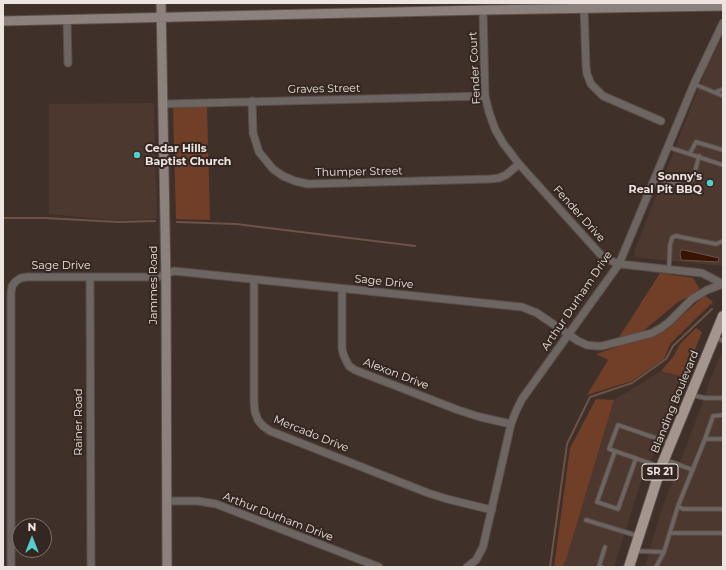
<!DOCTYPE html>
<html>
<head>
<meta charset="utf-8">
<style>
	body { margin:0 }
	#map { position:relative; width:726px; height:570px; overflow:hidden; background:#3f302a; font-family:Montserrat,sans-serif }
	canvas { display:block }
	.frame { position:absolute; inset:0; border:4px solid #ede4e0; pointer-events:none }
	.north { position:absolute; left:12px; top:518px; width:40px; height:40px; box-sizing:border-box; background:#342620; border:1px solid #7e726d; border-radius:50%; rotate:0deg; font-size:11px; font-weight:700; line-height:16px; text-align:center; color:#ede4e0 }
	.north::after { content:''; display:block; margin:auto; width:14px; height:18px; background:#53cdcb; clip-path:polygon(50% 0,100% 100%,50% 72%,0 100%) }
</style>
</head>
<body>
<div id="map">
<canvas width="726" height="570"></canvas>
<div class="frame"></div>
<div class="north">N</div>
</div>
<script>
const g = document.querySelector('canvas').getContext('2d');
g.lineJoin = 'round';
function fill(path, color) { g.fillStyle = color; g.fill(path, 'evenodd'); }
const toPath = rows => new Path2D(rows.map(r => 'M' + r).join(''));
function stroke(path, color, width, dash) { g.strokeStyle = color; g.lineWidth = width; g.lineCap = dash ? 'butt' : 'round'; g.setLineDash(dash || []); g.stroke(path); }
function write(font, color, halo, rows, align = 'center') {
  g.font = font + ' Montserrat,sans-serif'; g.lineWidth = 4; g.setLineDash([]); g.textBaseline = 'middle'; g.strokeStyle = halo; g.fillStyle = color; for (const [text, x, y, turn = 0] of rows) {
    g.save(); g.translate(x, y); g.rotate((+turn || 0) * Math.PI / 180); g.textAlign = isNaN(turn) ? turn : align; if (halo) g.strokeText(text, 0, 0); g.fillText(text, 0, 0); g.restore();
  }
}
fill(toPath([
	[723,36,723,266,643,258,635,256,634,252,707,67],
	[154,103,157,219,112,220,49,214,49,104],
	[723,349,723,567,645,567,661,511,706,394,707,387],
	[661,371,684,377,655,453,644,472,614,567,562,567,566,560,614,400]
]), '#4d382f');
fill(toPath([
	[207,106,210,220,176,219,173,108],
	[660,273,693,278,699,288,698,292,678,302,642,332,618,339],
	[705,295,713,302,670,344,664,359,632,381,587,395,608,360,596,354,666,330],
	[696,328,702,332,684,377,661,371,673,357,680,344],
	[596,399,614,400,566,560,562,567,554,567,570,448]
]), '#713e28');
const water = toPath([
	[681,250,684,250,719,258,718,262,681,260,680,253,681,250]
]);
fill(water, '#381404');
stroke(water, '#6e5246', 1);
stroke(toPath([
	[3,218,45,218,118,222,155,221],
	[177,222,236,224,415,246],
	[550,567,567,444,590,397,632,383,666,359,673,346,712,309]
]), '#6e5246', 2);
const lane = toPath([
	[694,84,723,96],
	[716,92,723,89],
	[668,147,723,165],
	[690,153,696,142,723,150],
	[655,178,685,186,693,179,699,156],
	[669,269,670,245,672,238,673,237,676,236,716,244,723,241],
	[715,337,723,341],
	[691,395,705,398,723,398],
	[705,439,723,439],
	[615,451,597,502,618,509,636,458],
	[666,460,693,470],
	[661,467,609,449,618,425,670,443],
	[678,506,683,509,723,509],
	[586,520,638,536],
	[670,533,723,533],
	[635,551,664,552],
	[602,567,599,566,605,547],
	[656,567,664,552,678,506,705,439,713,416,723,415]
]);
const street = toPath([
	[584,8,586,66,587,74,591,84,603,96,661,121],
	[483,10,485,96,489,112,495,129,503,143,519,164,600,254,607,259,619,264,702,273,723,284],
	[67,20,68,63],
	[252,101,253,133,259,152,273,169,283,176,295,181,308,184,490,179,499,178,506,175,519,164],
	[163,104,485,96],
	[90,277,91,567],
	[254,280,254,403,255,412,258,420,263,426,270,431,428,493,447,499,492,510],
	[342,289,342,349,344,356,349,366,355,370,458,410,480,417,511,424],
	[167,501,198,501,216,504,379,567],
	[11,567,11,293,12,286,16,281,21,278,27,277,158,277,174,271,522,307,537,313,578,341,587,345,595,346,602,346,652,333,661,328,669,322,692,299,707,290,723,284],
	[467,567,476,560,483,547,511,424,516,411,522,399,619,264,694,84,723,23]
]);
const secondary = toPath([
	[161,3,166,281,167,567],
	[3,21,483,10,723,6]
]);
const primary = toPath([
	[629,567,661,467,723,316]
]);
stroke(lane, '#5b4d47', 5.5);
stroke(street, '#5b4d47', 9);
stroke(secondary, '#5b4d47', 11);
stroke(primary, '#5b4d47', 12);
stroke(lane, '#6d6562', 3.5);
stroke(street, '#6d6562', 7);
stroke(secondary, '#8c817c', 9);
stroke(primary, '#a5958f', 10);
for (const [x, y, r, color] of [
	[137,155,4,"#53cdcb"],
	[710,183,4,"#53cdcb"]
]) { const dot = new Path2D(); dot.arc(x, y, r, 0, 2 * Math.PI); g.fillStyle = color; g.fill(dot); stroke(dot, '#342620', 1.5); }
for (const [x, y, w] of [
	[660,472,36]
]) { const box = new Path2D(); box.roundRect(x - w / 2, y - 8, w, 16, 3); g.fillStyle = '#342620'; g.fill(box); stroke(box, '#ede4e0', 1); }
write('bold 10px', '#ede4e0', null, [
	["SR 21",660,472]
]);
write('11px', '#ede4e0', '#342620', [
	["Fender Court",475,68,-93],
	["Graves Street",324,89,-1],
	["Thumper Street",359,172,-1],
	["Fender Drive",579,214,48],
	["Sage Drive",61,266],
	["Sage Drive",384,282,6],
	["Jammes Road",154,285,-90],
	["Arthur Durham Drive",577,301,-56],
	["Alexon Drive",396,374,21],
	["Blanding Boulevard",675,402,-68],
	["Rainer Road",79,422,-90],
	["Mercado Drive",311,434,22],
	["Arthur Durham Drive",278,517,21]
]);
write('bold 11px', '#ede4e0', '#342620', [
	["Cedar Hills",145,149],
	["Baptist Church",145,162],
	["Sonny's",702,177,"right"],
	["Real Pit BBQ",702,190,"right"]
], 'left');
</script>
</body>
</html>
